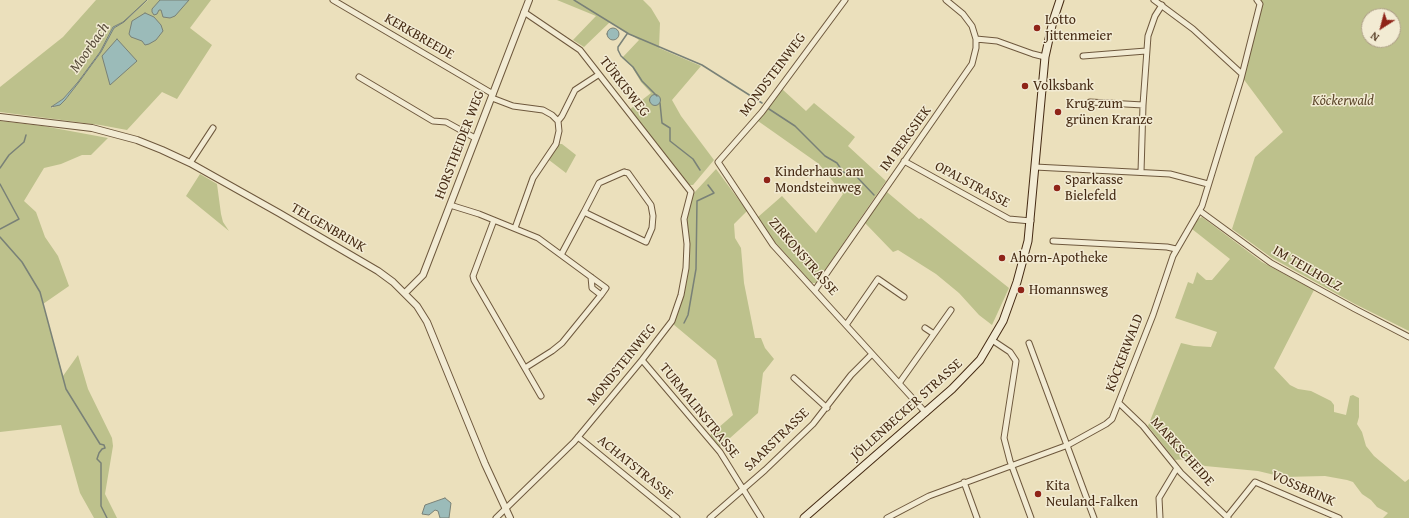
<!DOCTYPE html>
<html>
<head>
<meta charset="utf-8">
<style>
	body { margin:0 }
	#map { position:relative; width:1409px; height:518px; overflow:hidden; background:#ebe0bc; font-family:"Gentium Book Plus",serif }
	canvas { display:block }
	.north { position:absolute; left:1361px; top:8px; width:40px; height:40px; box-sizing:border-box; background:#f2ebd3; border:1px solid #ad9e86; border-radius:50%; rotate:216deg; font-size:11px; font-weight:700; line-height:16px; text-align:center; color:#452a13 }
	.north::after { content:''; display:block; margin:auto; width:14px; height:18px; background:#8f2418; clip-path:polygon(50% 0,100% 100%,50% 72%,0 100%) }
</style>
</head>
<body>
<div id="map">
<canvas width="1409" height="518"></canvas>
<div class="north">N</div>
</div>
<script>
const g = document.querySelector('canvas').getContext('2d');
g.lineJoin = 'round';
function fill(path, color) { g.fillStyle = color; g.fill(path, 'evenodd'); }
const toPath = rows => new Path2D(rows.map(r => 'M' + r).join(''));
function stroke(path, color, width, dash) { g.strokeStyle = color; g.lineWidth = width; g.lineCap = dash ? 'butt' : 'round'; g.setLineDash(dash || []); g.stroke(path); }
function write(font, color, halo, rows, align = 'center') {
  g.font = font + ' "Gentium Book Plus",serif'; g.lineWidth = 3; g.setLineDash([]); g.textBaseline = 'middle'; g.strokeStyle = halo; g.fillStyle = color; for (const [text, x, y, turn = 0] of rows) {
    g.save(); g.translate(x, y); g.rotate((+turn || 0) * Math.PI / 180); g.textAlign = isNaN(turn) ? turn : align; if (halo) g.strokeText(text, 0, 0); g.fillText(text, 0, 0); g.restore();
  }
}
fill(toPath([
	[96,0,147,0,123,22,113,27,100,52,78,82,63,99,51,107,52,108,65,100,91,66,101,52,114,28,124,22,148,0,211,0,190,28,212,45,177,99,162,92,127,130,100,125,0,112,0,87,63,37],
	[557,0,643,0,651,8,660,23,659,48,701,66,672,100,681,116,714,160,693,185,689,185,629,110,651,93,641,82,632,67,622,58,639,40,610,22,584,47,573,40,596,16],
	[1261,0,1409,0,1409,331,1355,304,1272,258,1232,229,1255,157,1283,132,1242,77],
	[1369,16,1393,16,1393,40,1369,40],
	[782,89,806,111,814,103,855,137,848,146,886,181,816,283,812,283,773,240,758,217,782,196,816,233,843,194,819,164,758,121],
	[0,121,43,126,108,138,91,155,82,155,61,164,44,168,24,201,36,212,45,237,58,256,69,286,43,304,63,376,78,355,88,389,112,438,113,446,105,494,117,518,94,518,80,493,61,425,0,432],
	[559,144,562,144,576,155,566,173,549,160],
	[716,169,747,211,734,224,735,238,741,248,744,283,755,338,761,338,765,348,774,359,763,373,758,413,720,447,710,435,733,415,716,360,673,324,685,290,689,267,690,243,686,227,690,200,694,193],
	[200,174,217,184,221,214,223,222,229,231,186,196],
	[887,192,919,219,921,218,1009,288,992,325,979,315,959,293,936,274,898,250,893,252,865,223],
	[1202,217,1262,262,1314,290,1274,368,1290,385,1298,389,1311,391,1331,401,1334,405,1334,412,1346,415,1350,396,1353,395,1359,398,1359,417,1357,424,1362,432,1366,446,1374,456,1405,482,1409,479,1409,518,1383,518,1388,513,1377,507,1371,500,1362,494,1353,482,1347,480,1325,476,1283,477,1258,471,1205,466,1186,459,1175,460,1148,426,1181,343,1194,346,1211,347,1217,332,1175,318,1188,282,1193,284,1197,272,1206,280,1212,280,1230,259,1192,229,1198,219]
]), '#bdc18c');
const water = toPath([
	[147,0,124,22,114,28,101,52,79,82,65,100,60,105,51,107,63,99,78,82,100,52,113,27,123,22,147,0],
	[160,0,189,0,175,16,170,18,163,17,161,10,159,10,157,14,154,15,152,12,152,9,160,0],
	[145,13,154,17,161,25,163,31,156,40,149,44,145,45,142,41,131,37,129,34,132,21,145,13],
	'607 34a6 6 0 1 1 12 0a6 6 0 1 1-12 0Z',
	[117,39,137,61,110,85,102,56,117,39],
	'649.5 100a5.5 5.5 0 1 1 11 0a5.5 5.5 0 1 1-11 0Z',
	[445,498,451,503,449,518,440,518,438,511,435,510,429,515,422,514,425,505,445,498]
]);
fill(water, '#9bbbb9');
stroke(water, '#798177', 1);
stroke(toPath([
	[574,0,629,34,702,65,762,103],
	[627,34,618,47,618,50,621,56,633,67,642,81,657,96],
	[660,103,662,123,670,128,670,141,693,159,700,170],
	[769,109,795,126,825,156,837,163,843,172,857,177,874,195],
	[0,168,9,155,24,142,26,135],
	[0,184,19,219,0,229],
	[0,237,22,262,40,292,66,389,100,444,104,445,105,448,102,449,99,453,97,459,101,463,101,506,107,518],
	[684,323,688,315,696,269,697,201,714,193,708,185]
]), '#798177', 1.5);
const minor = toPath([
	[333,0,493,94],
	[845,0,762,112,718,162,773,245,926,413],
	[1154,0,1193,29,1242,74],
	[976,39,997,41,1033,54,1045,57],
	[1083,56,1146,51],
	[359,77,433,121,446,122,475,138],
	[492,98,513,106,543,110,552,115,558,121,559,131,556,144,533,178,515,228],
	[1090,102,1143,105,1141,172],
	[1143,105,1148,36,1155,16,1162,5],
	[558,121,562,116,575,90,598,75],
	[904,161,1009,219,1031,221],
	[190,163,213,128],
	[1035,167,1170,174,1208,184],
	[624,172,628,173,651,205,653,216,652,228,646,242,584,212,599,183,624,172],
	[450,205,479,214,538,238,606,288,601,295,592,288,591,277],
	[1200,211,1271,263,1355,309,1409,337],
	[494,220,473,276,474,280,541,396],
	[1053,241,1167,247,1176,249],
	[561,255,584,212],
	[815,290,972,64,976,48,976,39,972,26,963,14,946,0],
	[846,325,878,279,904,297],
	[925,328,934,334,951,310],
	[992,340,1010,352,1016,361,1004,438,1010,461,1031,518],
	[1029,343,1094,518],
	[642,360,720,452,761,518],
	[525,368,552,351,562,343,601,295],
	[794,378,827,408],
	[900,382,934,334],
	[1119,403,1143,426,1181,473,1228,518],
	[578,437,677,518],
	[964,482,977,518],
	[1227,517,1255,482,1339,518],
	[496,518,574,442,642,360,672,321,681,295,686,268,687,244,684,219,691,192,580,50,524,12],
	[710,518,765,470,813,424,851,375,872,354],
	[887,518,929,496,1068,445,1106,424,1112,419,1153,315,1173,256,1202,206,1241,79,1260,4,1257,0],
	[1160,518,1159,498,1177,468]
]);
const tertiary = toPath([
	[0,117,92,128,137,140,162,150,190,163,279,213,378,271,393,282,417,306,427,322,485,464,510,518],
	[405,293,423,275,529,0]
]);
const secondary = toPath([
	[804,518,952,389,980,360,1003,321,1017,282,1028,241,1045,57,1053,21,1060,0]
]);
stroke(minor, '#6e583d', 7);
stroke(tertiary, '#6e583d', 8);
stroke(secondary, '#452a13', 9);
stroke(minor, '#f2ebd3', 5);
stroke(tertiary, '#f2ebd3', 6);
stroke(secondary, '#f2ebd3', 7);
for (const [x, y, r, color] of [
	[1037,28,4,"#8f2418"],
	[1025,86,4,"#8f2418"],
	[1058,112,4,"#8f2418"],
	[767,180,4,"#8f2418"],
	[1057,188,4,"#8f2418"],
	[1002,258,4,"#8f2418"],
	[1021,290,4,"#8f2418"],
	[1038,494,4,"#8f2418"]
]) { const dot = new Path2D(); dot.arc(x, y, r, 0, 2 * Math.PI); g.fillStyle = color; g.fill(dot); stroke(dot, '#f2ebd3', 1.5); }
write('14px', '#452a13', '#f2ebd3', [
	["Lotto",1045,20],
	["Jittenmeier",1045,36],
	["Volksbank",1033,86],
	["Krug zum",1066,104],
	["grünen Kranze",1066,120],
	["Kinderhaus am",775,172],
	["Mondsteinweg",775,188],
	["Sparkasse",1065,180],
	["Bielefeld",1065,196],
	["Ahorn-Apotheke",1010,258],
	["Homannsweg",1029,290],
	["Kita",1046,486],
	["Neuland-Falken",1046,502]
], 'left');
write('14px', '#452a13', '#f2ebd3', [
	["KERKBREEDE",419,37,30],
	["MONDSTEINWEG",773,75,-53],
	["TÜRKISWEG",624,87,52],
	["IM BERGSIEK",906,139,-54],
	["HORSTHEIDER WEG",460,145,-69],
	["OPALSTRASSE",972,185,28],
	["TELGENBRINK",328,228,30],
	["ZIRKONSTRASSE",803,257,49],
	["IM TEILHOLZ",1307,269,30],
	["KÖCKERWALD",1125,353,-69],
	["MONDSTEINWEG",622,365,-51],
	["JÖLLENBECKER STRASSE",907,410,-42],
	["TURMALINSTRASSE",699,411,51],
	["SAARSTRASSE",777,440,-44],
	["MARKSCHEIDE",1182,452,48],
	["ACHATSTRASSE",635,468,39],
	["VOSSBRINK",1303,489,24]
]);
write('italic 14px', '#5d482b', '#f2ebd3', [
	["Köckerwald",1343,101]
]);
write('italic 15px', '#5a4e3c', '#f2ebd3', [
	["Moorbach",90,48,-55]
]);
</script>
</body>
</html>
